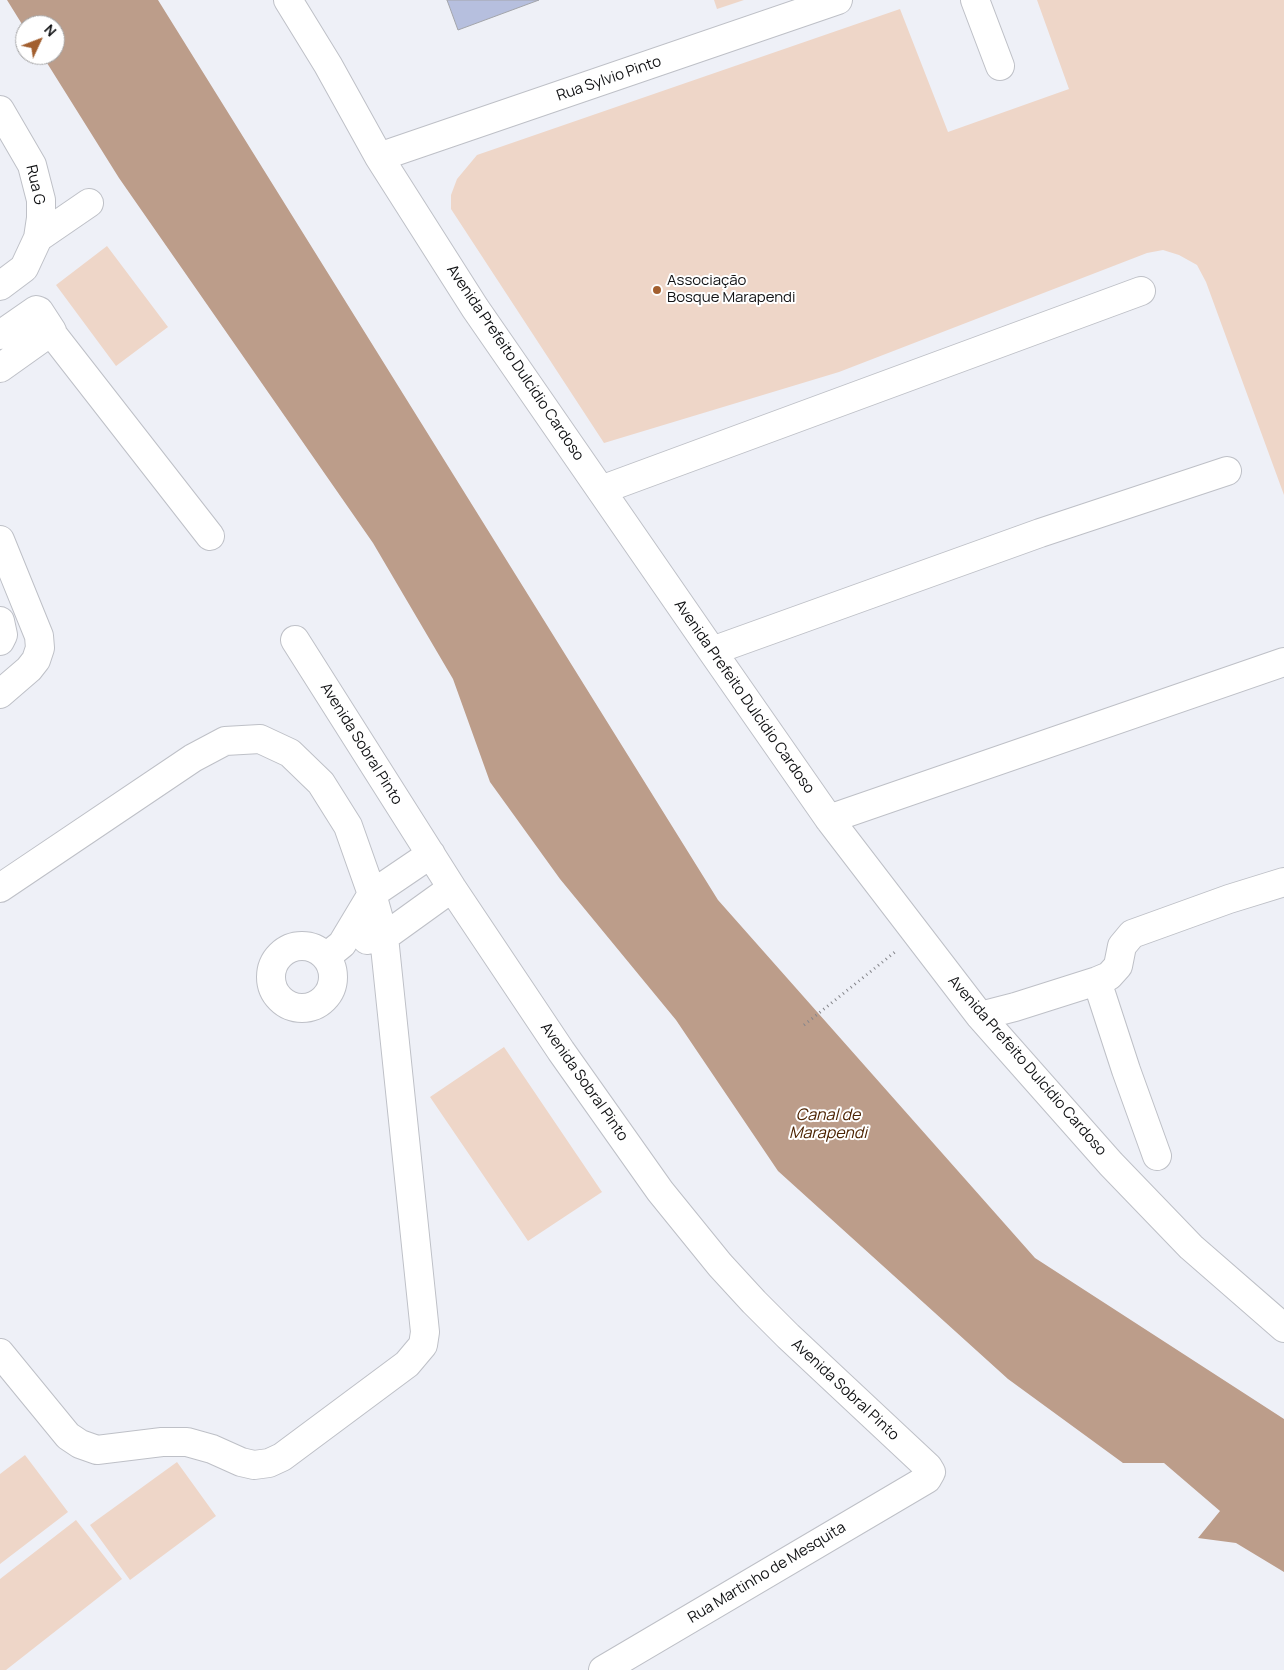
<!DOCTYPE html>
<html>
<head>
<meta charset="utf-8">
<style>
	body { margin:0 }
	#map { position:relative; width:1284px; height:1670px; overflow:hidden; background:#eef0f7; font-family:Manrope,sans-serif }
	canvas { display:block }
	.north { position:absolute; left:15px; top:15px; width:50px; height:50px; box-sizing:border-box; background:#fff; border:1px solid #a0a0a1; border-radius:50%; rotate:47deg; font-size:14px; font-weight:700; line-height:20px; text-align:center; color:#111214 }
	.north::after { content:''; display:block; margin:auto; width:18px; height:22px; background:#a25f2f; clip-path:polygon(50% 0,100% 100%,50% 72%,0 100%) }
</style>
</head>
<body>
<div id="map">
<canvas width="1284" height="1670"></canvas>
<div class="north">N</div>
</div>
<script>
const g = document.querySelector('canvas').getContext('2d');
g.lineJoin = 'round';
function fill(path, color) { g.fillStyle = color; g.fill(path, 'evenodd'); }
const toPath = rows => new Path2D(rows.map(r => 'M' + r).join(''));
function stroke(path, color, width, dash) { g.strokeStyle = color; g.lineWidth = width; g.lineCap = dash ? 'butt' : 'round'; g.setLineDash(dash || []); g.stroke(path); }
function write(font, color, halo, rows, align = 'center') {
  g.font = font + ' Manrope,sans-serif'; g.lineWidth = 4; g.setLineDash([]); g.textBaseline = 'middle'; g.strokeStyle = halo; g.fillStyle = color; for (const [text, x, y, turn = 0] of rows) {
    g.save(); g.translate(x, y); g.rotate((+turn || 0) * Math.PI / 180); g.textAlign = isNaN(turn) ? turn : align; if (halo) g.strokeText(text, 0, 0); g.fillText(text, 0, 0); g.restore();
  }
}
fill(toPath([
	[714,0,744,0,717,9],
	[1037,0,1284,0,1284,495,1206,282,1197,265,1179,255,1163,250,1147,253,839,372,604,443,451,209,451,195,457,179,477,155,900,9,948,132,1069,89],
	[107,246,168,327,116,366,56,285],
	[504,1047,602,1192,528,1241,430,1097],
	[25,1455,68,1512,0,1564,0,1474],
	[177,1462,216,1516,130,1580,90,1525],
	[76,1520,122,1579,6,1670,0,1670,0,1579]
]), '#eed6c8');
fill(toPath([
	[7,0,158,0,718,900,1035,1258,1284,1419,1284,1572,1236,1543,1198,1538,1220,1511,1164,1463,1123,1463,1008,1379,778,1171,676,1020,560,879,490,782,453,679,373,543,119,178,42,55,55,55,55,25,25,25,25,29]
]), '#bc9d8a');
const building = toPath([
	[447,0,539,0,458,30,447,0]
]);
fill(building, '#b6bfde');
stroke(building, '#a3a5ab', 1);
const minor = toPath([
	[288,0,328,65,379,157,475,308,712,651,829,819,980,1016,1111,1164,1191,1247,1284,1328],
	[975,0,1000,66],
	[0,110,32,165,41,200,41,218,38,238],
	[379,157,838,0],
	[0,286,24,268,38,238,89,203],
	[51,332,210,536],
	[0,335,36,310,39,311,52,331,0,368],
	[601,490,1141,291],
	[0,540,39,636,40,648,36,660,29,669,0,694],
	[0,621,3,635,0,641],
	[295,640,452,888,561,1051,660,1191,720,1265,754,1302,788,1336,928,1467,931,1472,927,1479,603,1670],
	[712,651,1040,533,1227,471],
	[829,819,1284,662],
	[0,888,193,758,225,741,260,739,290,753,321,783,348,826,372,894,384,937,425,1332,423,1345,407,1364,282,1457,269,1463,254,1465,241,1462,212,1449,187,1442,162,1442,97,1450,80,1444,68,1436,0,1353],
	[367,940,384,937,452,888],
	'271 977a31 31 0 1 1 62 0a31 31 0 1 1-62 0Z',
	[326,957,342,944,372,894,431,854],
	[1097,981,1126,1070,1157,1156],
	[980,1016,1015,1007,1097,981,1109,976,1118,966,1122,946,1132,934,1229,899,1284,882]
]);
stroke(minor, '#bec0c7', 30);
stroke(toPath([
	[804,1025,895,952]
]), '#85868b', 3, [1, 4]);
stroke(minor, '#fff', 28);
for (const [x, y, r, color] of [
	[657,290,5,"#a25f2f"]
]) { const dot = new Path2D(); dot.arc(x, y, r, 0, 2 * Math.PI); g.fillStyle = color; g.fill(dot); stroke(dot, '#fff', 2); }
write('15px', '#111214', '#fff', [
	["Rua Sylvio Pinto",609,79,-19],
	["Rua G",35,185,77],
	["Avenida Prefeito Dulcídio Cardoso",515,363,56],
	["Avenida Prefeito Dulcídio Cardoso",744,697,55],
	["Avenida Sobral Pinto",361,744,58],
	["Avenida Prefeito Dulcídio Cardoso",1027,1066,49],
	["Avenida Sobral Pinto",584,1082,55],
	["Avenida Sobral Pinto",845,1390,43],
	["Rua Martinho de Mesquita",767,1573,-31]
]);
write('15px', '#111214', '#fff', [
	["Associação",667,281],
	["Bosque Marapendi",667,298]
], 'left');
write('italic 16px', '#4b2201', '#fff', [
	["Canal de",828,1116],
	["Marapendi",828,1134]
]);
</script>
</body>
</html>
